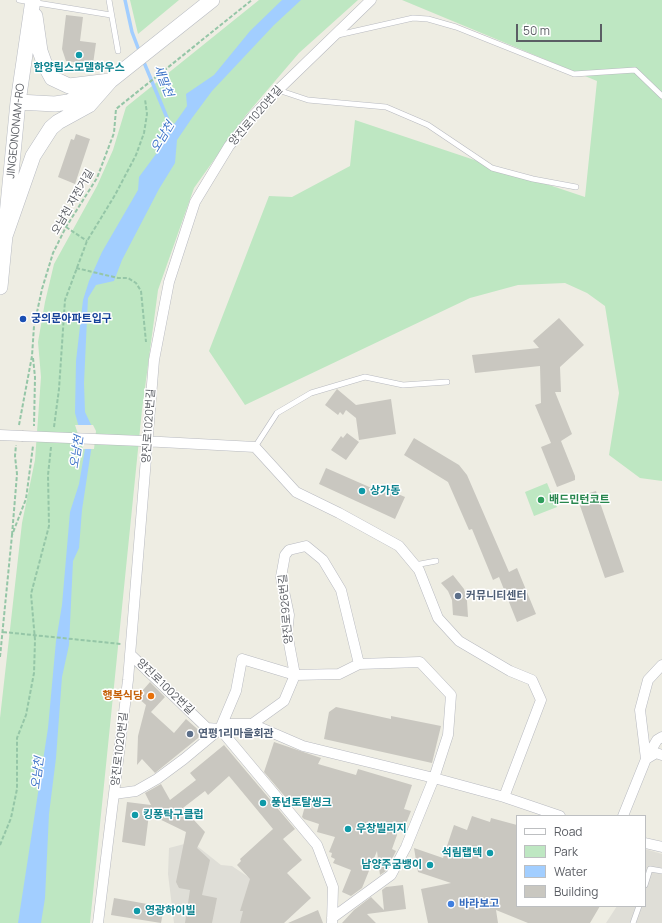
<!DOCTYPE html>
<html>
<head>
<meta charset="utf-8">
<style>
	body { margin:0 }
	#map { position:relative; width:662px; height:923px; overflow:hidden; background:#eeede3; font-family:Manrope,sans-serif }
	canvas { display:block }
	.legend { position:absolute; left:516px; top:815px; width:130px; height:92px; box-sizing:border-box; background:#fff; border:1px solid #bdbfc1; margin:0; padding:5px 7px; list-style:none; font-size:12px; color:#5b5e64 }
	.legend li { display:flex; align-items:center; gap:8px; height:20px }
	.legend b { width:20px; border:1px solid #bdbfc1 }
	.scale { position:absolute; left:516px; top:24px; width:86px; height:18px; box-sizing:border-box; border:2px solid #5b5e64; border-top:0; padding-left:5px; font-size:12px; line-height:14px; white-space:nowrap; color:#5b5e64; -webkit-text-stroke:3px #fff; paint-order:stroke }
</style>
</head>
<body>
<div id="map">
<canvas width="662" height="923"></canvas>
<ul class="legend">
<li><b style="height:5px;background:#fff"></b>Road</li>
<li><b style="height:11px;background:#bee7c2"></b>Park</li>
<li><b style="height:11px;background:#a2ceff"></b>Water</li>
<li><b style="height:11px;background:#c9c7c0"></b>Building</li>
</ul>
<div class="scale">50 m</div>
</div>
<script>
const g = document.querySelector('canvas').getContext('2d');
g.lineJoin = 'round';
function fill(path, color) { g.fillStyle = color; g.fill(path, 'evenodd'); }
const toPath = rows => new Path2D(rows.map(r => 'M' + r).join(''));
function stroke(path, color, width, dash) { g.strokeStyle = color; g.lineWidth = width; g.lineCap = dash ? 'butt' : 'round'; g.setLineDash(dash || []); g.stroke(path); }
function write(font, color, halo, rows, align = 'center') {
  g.font = font + ' Manrope,"Noto Sans KR",sans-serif'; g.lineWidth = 3; g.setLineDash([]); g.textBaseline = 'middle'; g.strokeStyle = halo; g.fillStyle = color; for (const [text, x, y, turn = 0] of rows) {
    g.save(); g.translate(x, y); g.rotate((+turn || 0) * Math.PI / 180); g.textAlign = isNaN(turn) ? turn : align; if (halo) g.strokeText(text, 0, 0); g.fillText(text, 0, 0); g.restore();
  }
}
fill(toPath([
	[192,842,221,865,232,866,260,885,278,923,174,923,168,874,169,848],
	[645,849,662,854,662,923,606,923,617,906,645,906]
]), '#dfded7');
fill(toPath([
	[130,0,179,0,138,34],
	[259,0,358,0,299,53,246,115,194,188,158,290,142,410,90,923,0,923,0,718,22,523,35,460,41,377,38,342,45,302,54,264,97,186,113,150,126,107],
	[402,0,662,0,662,481,640,478,609,455,619,393,605,306,587,293,565,283,518,285,470,298,245,405,209,351,269,196,292,197,350,166,355,120,585,197,597,81],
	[547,483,557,507,534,516,525,492]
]), '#bee7c2');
fill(toPath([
	[282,0,301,0,274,25,212,91,192,118,177,140,175,163,159,189,122,260,114,281,96,285,88,298,84,383,85,412,94,431,82,510,79,548,73,561,69,645,62,677,56,758,49,814,45,898,41,923,18,923,48,728,56,641,62,605,70,512,79,484,85,449,75,413,76,361,83,300,89,281,102,252,138,190,139,177,159,150,163,140,164,131,175,123,187,106,186,94,214,75,250,31]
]), '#a2ceff');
fill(toPath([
	[75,425,93,425,96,431,94,449,83,449]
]), '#eeede3');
stroke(toPath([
	[125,0,132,32,140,53],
	[143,60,168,120,168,133]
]), '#a2ceff', 3.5);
fill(toPath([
	[66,15,83,17,80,41,96,43,93,64,66,61,62,49],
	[76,134,90,139,75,184,58,177,71,139,74,140],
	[559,318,584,345,560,367,561,392,555,392,572,434,561,441,575,476,575,480,557,487,541,447,551,443,535,405,541,403,540,366,475,373,472,355,539,348,533,341],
	[337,389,356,405,391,399,396,434,359,440,356,418,346,410,343,415,340,412,338,415,325,405],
	[347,433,359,442,346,460,331,450,341,436,343,438],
	[414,438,459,465,467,475,509,572,517,568,536,614,517,622,499,577,493,580,472,529,469,530,448,482,404,455],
	[326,468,383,493,386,489,405,497,395,519,319,484],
	[596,491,624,572,605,578,577,497],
	[453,575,464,589,467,601,468,617,453,615,452,600,448,591,441,583],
	[150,682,165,697,151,712,174,733,186,719,203,734,155,773,142,759,137,765,138,736,146,705,137,697],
	[336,707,391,719,391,716,441,726,432,763,324,739,329,712],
	[274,742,321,758,318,764,356,775,358,769,412,785,404,809,411,811,405,826,396,828,397,835,392,849,396,851,386,871,380,875,377,851,362,888,351,896,342,892,351,870,333,863,335,859,331,857,332,853,329,852,335,837,317,832,319,824,304,819,302,817,305,806,287,799,264,772],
	[224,745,295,829,283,839,302,860,287,873,311,898,284,923,240,923,243,911,240,911,250,879,237,865,241,861,240,859,273,829,229,776,208,795,205,791,179,811,193,819,205,832,197,848,210,860,202,895,217,898,212,923,185,923,190,890,179,888,176,882,186,832,149,814,145,846,122,842,127,802,151,805,145,793,161,784,170,800,196,780,190,773],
	[472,816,490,822,491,818,517,825,517,906,600,906,590,923,528,923,496,910,498,923,428,923,421,889,451,883,418,872,414,848,443,858,454,825,467,830],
	[403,885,406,909,367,914,376,923,342,923,354,910,371,897,384,910,382,890,386,887],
	[114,898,164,907,161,923,111,915],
	[318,910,323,923,288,923]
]), '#c9c7c0');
const lane = toPath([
	[19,0,111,15],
	[109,0,118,51],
	[338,35,413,18,428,19,456,27,574,74,635,70,662,96],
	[278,90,308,100,386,107,428,125,492,168,533,179,576,187],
	[255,447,277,413,311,393,365,377,403,385,447,382],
	[415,565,436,561],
	[645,885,650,869,662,871],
	[633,923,639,906]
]);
const street = toPath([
	[0,435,22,436],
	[142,441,255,447,296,492,339,513,399,546,419,570,438,618,459,641,510,671,532,680,541,700,504,797],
	[130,654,207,728,220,729,317,845,333,887,332,923],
	[252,724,284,701,295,675,339,674,359,664,420,662,451,695,448,735,434,778,406,847,391,875,332,918],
	[220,729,236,691,242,659,295,675,287,633,289,615,281,577,285,555,289,550,306,546,323,560,341,590,359,664],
	[647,757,657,740,662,737],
	[646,759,640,710,648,680,662,665],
	[114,794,136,791,157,779,184,759,226,724,252,724,303,746,434,778,504,797,560,816],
	[623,816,646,759,656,753,662,755],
	[645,843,662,847],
	[98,923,128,680,154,360,169,282,195,202,229,146,253,116,278,90,371,0]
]);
const secondary = toPath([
	[35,16,40,51,45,65,52,78,69,86,110,81],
	[18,102,55,104,68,102,100,88],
	[5,236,33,156,51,128,58,122,89,105,110,81,212,0],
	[0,287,18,102,33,0]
]);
stroke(lane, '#b8bac0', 6);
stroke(street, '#b8bac0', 11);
stroke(secondary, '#b8bbc2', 16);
stroke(toPath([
	[66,227,87,241],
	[76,268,118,278,128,278,136,283,141,291,146,342],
	[33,358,35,377,34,426],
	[19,425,32,356,34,326,42,289,53,253,66,227,97,178,114,133,116,109,252,0],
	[54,427,59,389,65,300,87,241,115,195,136,155,144,133,147,114,145,99],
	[12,535,17,474,15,456,16,445],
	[3,632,121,644],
	[0,657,12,535,26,499,33,446],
	[0,845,11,818,17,789,17,738,26,715,34,673,35,640,31,594,49,526,48,475,51,447]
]), '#95c6a7', 2, [4, 2]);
stroke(lane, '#fff', 5);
stroke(street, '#fff', 10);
stroke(secondary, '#fff', 15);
const streetBridge = toPath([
	[22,436,142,441]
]);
stroke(streetBridge, '#b8bac0', 11, []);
stroke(streetBridge, '#fff', 10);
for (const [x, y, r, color] of [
	[79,55,4,"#0f9aa8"],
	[23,319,4,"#1a4fb4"],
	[362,491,4,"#0f9aa8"],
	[541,500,4,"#2e9e5b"],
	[458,596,4,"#5c6f8a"],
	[151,696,4,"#e8710a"],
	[190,734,4,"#5c6f8a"],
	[263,803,4,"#0f9aa8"],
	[135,815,4,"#0f9aa8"],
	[348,829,4,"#0f9aa8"],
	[490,853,4,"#0f9aa8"],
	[430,865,4,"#0f9aa8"],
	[451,904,4,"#3f7fe0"],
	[137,911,4,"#0f9aa8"]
]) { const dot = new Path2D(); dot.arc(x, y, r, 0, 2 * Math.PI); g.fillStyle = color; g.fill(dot); stroke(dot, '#fff', 1.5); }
write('bold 11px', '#0d838f', '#fff', [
	["한양립스모델하우스",79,68,"center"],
	["상가동",370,491],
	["풍년토탈씽크",271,803],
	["킹퐁탁구클럽",143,815],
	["우창빌리지",356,829],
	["석림랩텍",482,853,"right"],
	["남양주굼뱅이",422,865,"right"],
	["영광하이빌",145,911]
], 'left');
write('11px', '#5b5e64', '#fff', [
	["양진로1020번길",256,116,-49],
	["JINGEONONAM-RO",16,131,-84],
	["오남천 자전거길",73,202,-60],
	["양진로1020번길",149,426,-86],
	["양진로926번길",286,609,-95],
	["양진로1002번길",165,687,44],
	["양진로1020번길",120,749,-83]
]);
write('bold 11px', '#164399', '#fff', [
	["궁의문아파트입구",31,319]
], 'left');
write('bold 11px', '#27864d', '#fff', [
	["배드민턴코트",549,500]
], 'left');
write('bold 11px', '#4e5e75', '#fff', [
	["커뮤니티센터",466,596],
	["연평1리마을회관",198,734]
], 'left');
write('bold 11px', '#c56008', '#fff', [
	["행복식당",143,696]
], 'right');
write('bold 11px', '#366cbe', '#fff', [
	["바라보고",459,904]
], 'left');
write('italic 12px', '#3f75c8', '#fff', [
	["새말천",163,81,68],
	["오남천",163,137,-59],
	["오남천",77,452,-81],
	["오남천",38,773,-83]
]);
</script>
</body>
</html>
